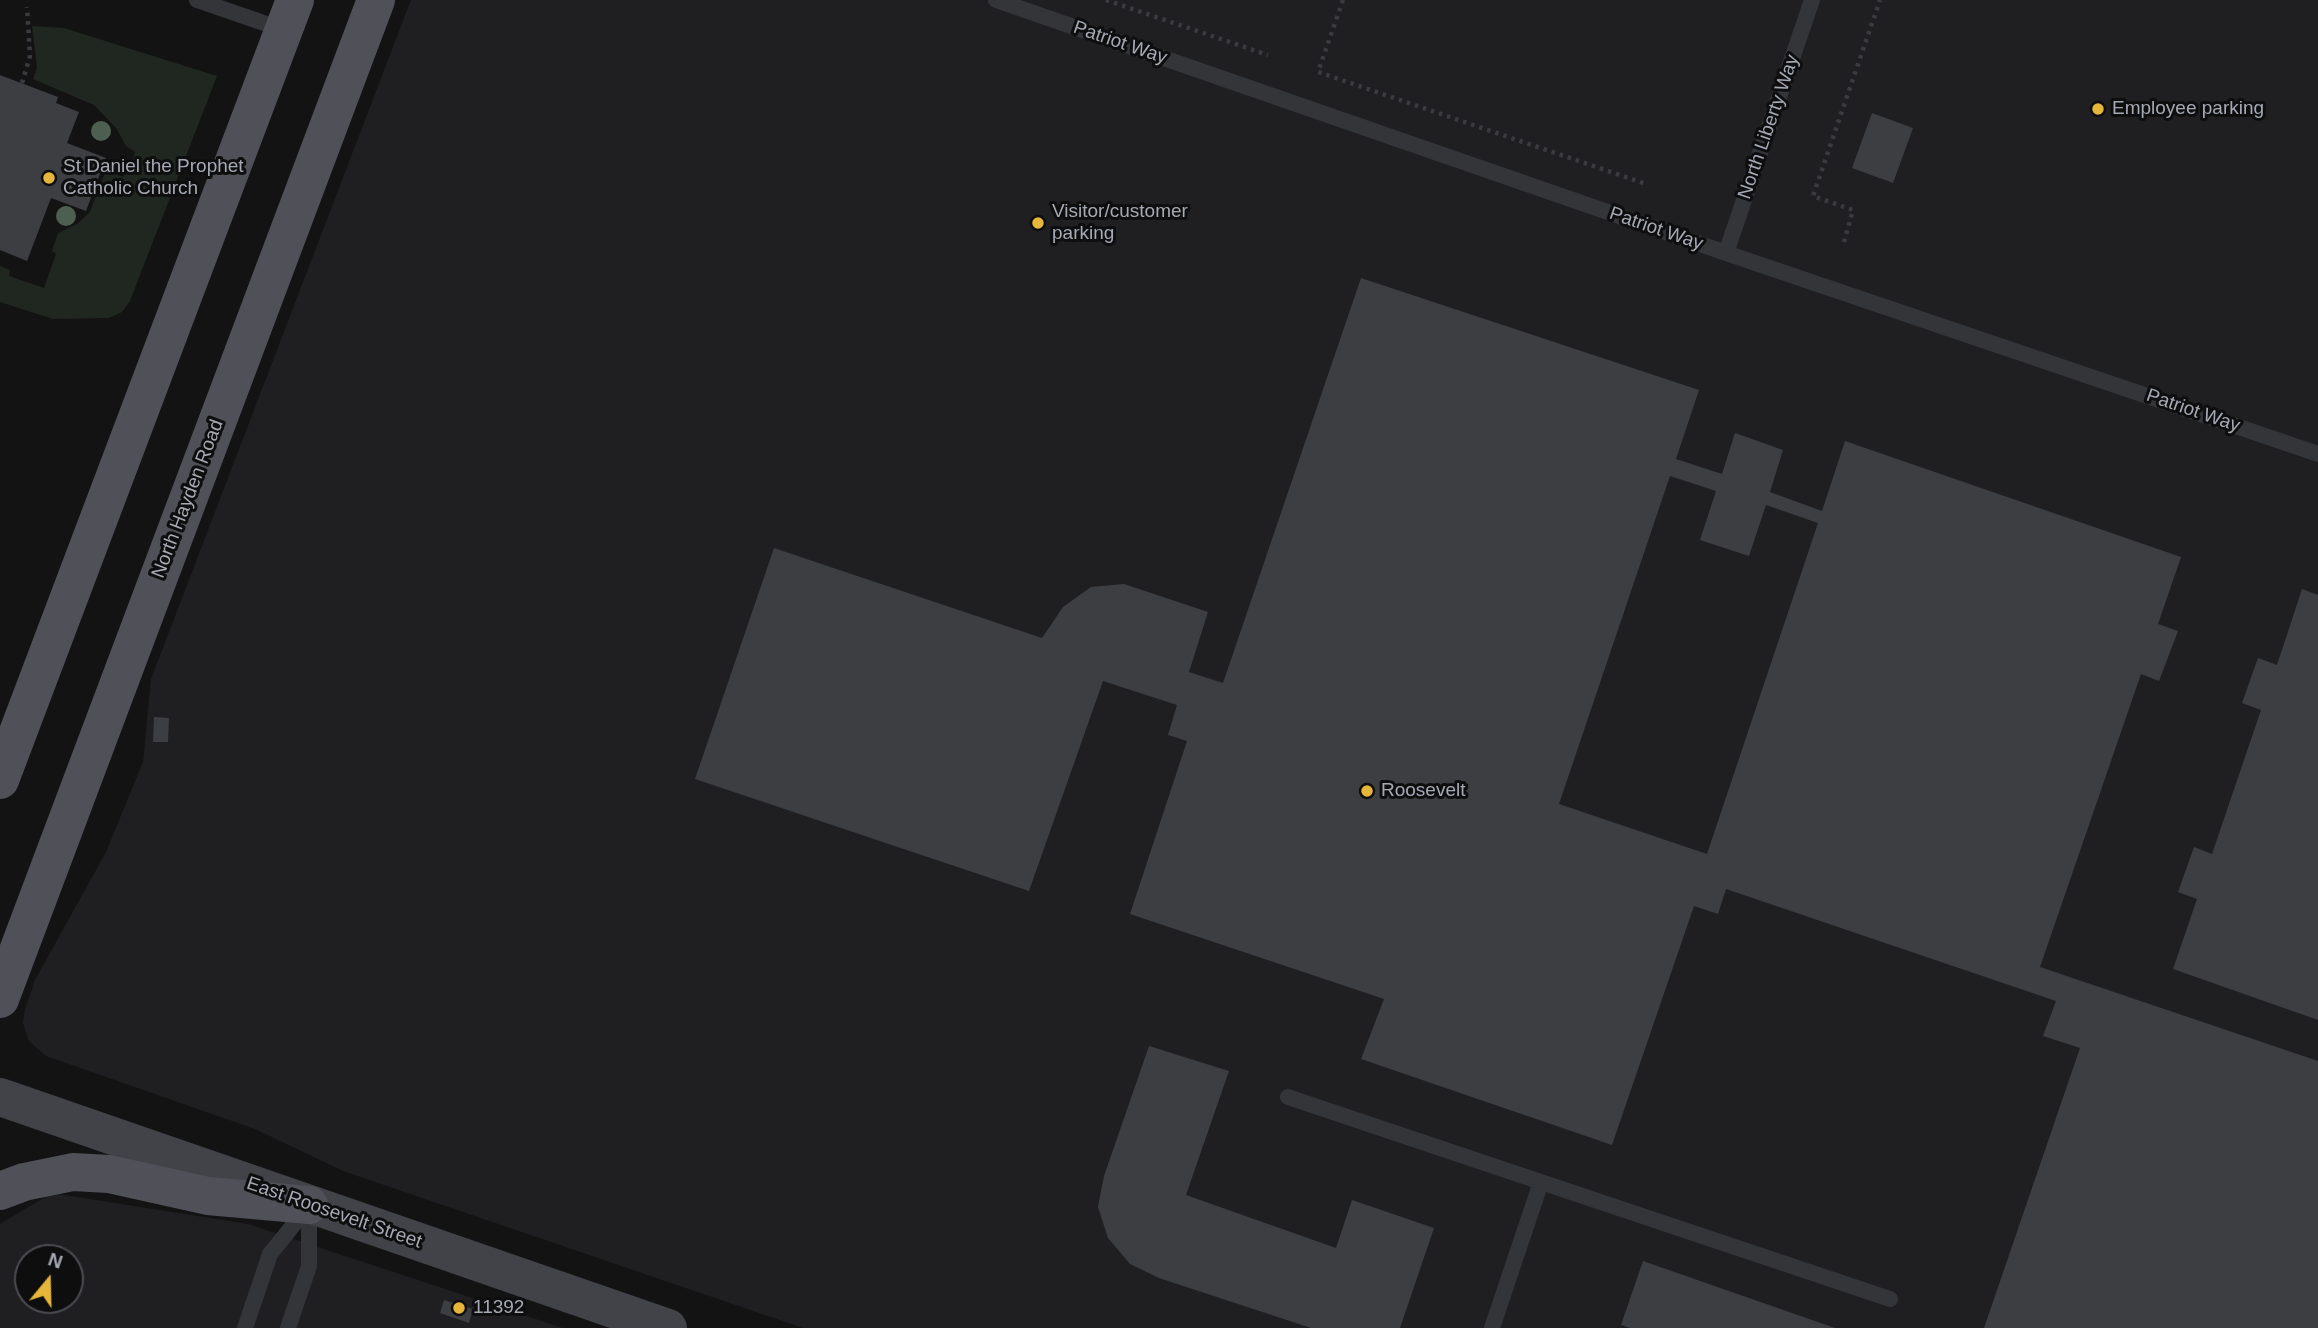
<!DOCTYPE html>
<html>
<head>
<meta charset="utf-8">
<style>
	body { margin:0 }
	#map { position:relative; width:2318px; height:1328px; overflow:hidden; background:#131314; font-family:Arial,sans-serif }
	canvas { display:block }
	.north { position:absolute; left:14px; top:1244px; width:70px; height:70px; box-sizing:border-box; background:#0e0e0f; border:2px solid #4a4c51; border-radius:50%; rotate:19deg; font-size:19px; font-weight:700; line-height:28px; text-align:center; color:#a5a9b4 }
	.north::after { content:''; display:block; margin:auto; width:24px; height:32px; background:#e5b63a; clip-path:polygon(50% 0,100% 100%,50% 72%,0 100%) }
</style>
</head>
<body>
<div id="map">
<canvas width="2318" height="1328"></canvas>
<div class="north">N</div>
</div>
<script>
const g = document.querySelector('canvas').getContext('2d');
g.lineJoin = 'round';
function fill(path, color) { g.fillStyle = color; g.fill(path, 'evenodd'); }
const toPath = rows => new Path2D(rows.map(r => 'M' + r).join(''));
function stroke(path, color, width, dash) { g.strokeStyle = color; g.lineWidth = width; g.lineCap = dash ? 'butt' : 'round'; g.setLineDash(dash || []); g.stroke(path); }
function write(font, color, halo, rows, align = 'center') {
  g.font = font + ' Arial,sans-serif'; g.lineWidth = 6; g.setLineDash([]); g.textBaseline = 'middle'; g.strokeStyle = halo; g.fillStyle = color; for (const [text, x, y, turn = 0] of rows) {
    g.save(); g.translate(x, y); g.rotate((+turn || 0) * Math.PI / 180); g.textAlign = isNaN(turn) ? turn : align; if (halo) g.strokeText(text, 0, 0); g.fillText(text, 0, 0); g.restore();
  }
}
fill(toPath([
	[411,0,2318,0,2318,1328,803,1328,343,1171,255,1129,46,1056,29,1041,23,1023,25,1009,35,980,106,852,143,762,151,679],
	[52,1193,248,1224,563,1328,0,1328,0,1224],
	[28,1258,70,1258,70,1300,28,1300]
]), '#1f1f21');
fill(toPath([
	[32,26,64,28,217,76,130,301,122,312,109,318,53,319,0,302,0,266,10,270,9,276,44,288,56,254,52,251,58,233,77,224,90,212,106,170,123,177,125,173,129,172,135,152,126,146,116,128,94,105,33,79,37,68]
]), '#1f2720');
fill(toPath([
	[0,75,58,97,56,103,79,112,67,143,106,158,86,211,51,198,27,261,0,250],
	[1872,113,1913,128,1893,183,1852,168],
	[1361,278,1699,390,1676,459,1722,474,1735,433,1783,450,1770,492,1822,511,1845,441,2181,557,2158,624,2178,631,2159,681,2141,674,2040,967,2318,1061,2318,1328,1984,1328,2080,1048,2043,1036,2056,1001,1726,889,1718,914,1694,906,1612,1145,1361,1059,1384,999,1130,914,1187,741,1168,735,1177,705,1103,681,1029,891,695,779,774,548,1042,638,1063,607,1091,587,1124,584,1208,612,1189,672,1223,683],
	[1670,476,1716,491,1700,540,1749,556,1766,505,1818,523,1707,854,1559,804],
	[2302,589,2318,595,2318,1020,2173,969,2197,899,2178,892,2194,847,2212,854,2261,710,2242,703,2258,658,2277,665],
	[154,717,169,718,168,742,153,742],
	[1149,1046,1229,1071,1186,1195,1336,1248,1352,1200,1434,1228,1400,1328,1311,1328,1159,1278,1130,1264,1108,1238,1098,1207,1104,1176],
	[1643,1261,1835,1328,1630,1328,1621,1325],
	[444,1300,473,1309,469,1323,440,1313]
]), '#3d3e41');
stroke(toPath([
	[1106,0,1268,55],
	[1343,0,1318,72,1646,184],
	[22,83,30,56,27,7],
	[1844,242,1853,210,1813,196,1880,0]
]), '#3a3b40', 4.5, [3.5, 5]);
stroke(toPath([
	[197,0,284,30],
	[996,0,1726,253,2318,454],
	[1726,253,1812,0],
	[1288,1097,1541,1182],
	[245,1328,270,1254,308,1207],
	[288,1328,309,1266,309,1205],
	[1492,1328,1541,1182,1890,1299]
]), '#343539', 16);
stroke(toPath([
	[0,1097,668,1328]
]), '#424349', 38);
stroke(toPath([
	[0,780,295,0],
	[0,999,376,0],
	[0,1191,24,1182,73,1172,109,1174,208,1196,309,1205]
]), '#505158', 38);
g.fillStyle = '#4d5f50';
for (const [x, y] of [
	[101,131],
	[66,216]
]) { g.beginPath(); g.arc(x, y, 10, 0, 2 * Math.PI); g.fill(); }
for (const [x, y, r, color] of [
	[2098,109,7,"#e5b63a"],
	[49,178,7,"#e5b63a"],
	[1038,223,7,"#e5b63a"],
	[1367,791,7,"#e5b63a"],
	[459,1308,7,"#e5b63a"]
]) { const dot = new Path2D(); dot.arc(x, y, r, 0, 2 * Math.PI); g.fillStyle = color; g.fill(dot); stroke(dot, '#0e0e0f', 2.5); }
write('19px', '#a5a9b4', '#0e0e0f', [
	["Patriot Way",1120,43,19],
	["North Liberty Way",1769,127,-71],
	["Patriot Way",1656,229,19],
	["Patriot Way",2193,411,19],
	["North Hayden Road",188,499,-69],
	["East Roosevelt Street",334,1213,19]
]);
write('19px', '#a5a9b4', '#0e0e0f', [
	["Employee parking",2112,109],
	["St Daniel the Prophet",63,167],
	["Catholic Church",63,189],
	["Visitor/customer",1052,212],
	["parking",1052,234],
	["Roosevelt",1381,791],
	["11392",473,1308]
], 'left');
</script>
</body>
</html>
